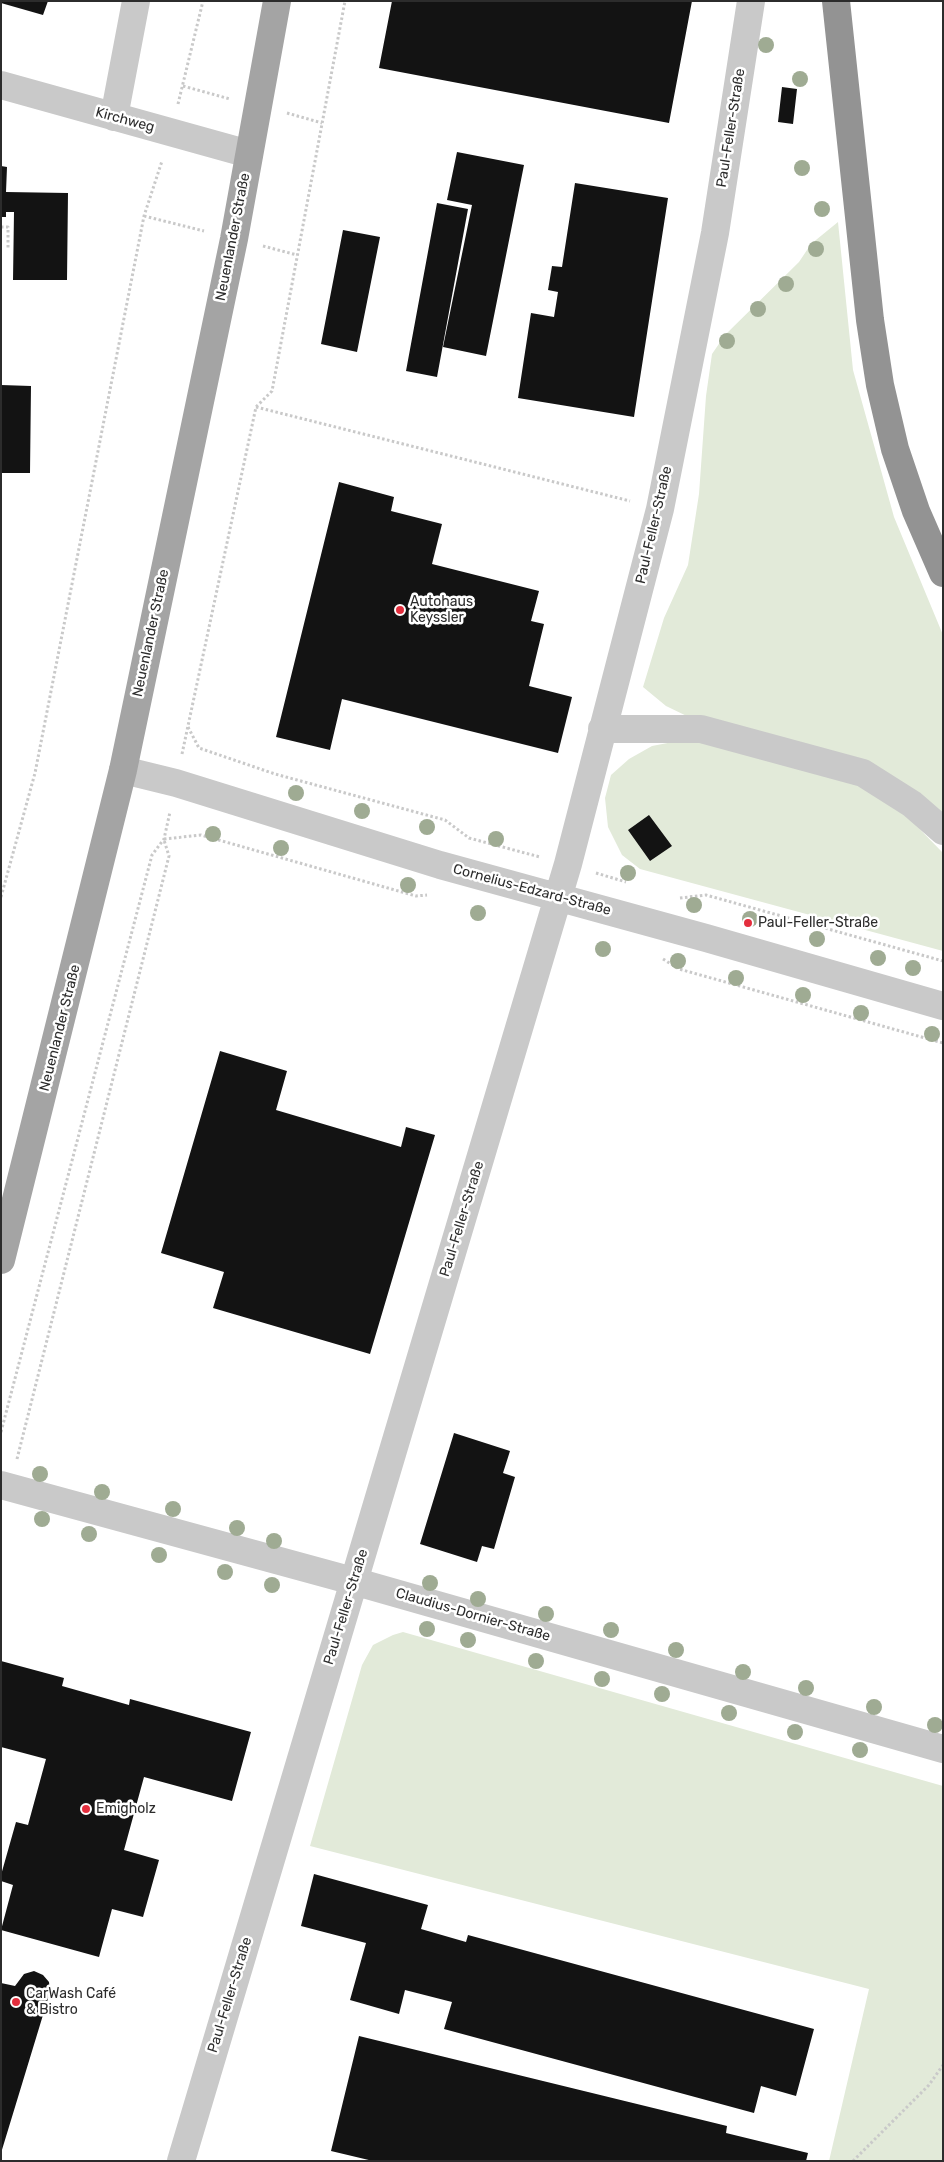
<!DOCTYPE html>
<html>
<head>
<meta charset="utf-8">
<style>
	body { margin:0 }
	#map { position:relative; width:944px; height:2162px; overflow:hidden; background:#fff; font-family:Rubik,sans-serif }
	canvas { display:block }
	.frame { position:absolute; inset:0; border:2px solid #2c2c2c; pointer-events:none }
</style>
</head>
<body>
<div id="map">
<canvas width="944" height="2162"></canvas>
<div class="frame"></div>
</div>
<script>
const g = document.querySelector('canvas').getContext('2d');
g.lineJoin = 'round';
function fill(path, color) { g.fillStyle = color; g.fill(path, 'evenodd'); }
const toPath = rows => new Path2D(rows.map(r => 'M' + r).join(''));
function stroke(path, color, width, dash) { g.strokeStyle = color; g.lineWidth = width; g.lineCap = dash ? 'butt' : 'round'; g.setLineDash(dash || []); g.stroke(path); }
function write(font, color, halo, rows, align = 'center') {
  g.font = font + ' Rubik,sans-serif'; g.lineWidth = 5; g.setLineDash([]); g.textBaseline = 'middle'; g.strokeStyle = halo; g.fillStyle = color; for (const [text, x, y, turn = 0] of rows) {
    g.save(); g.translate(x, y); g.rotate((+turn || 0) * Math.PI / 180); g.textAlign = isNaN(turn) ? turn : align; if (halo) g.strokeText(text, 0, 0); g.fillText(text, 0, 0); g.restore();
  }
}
fill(toPath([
	[838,222,853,370,894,517,943,635,943,820,695,720,666,706,643,687,664,618,688,565,699,494,706,396,712,354,725,335,799,262,811,244],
	[678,741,705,741,855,784,881,796,902,811,943,853,943,951,640,869,622,855,608,827,605,798,611,775,629,759,652,746],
	[403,1632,943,1786,943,2161,829,2161,869,1989,310,1846,362,1665,373,1645,393,1635]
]), '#e2ead9');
fill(toPath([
	[1,1,48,1,43,15,1,3],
	[392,1,692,1,669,123,379,68],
	[782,87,797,89,793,124,778,122],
	[457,152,524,165,486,356,443,347,472,205,447,200],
	[1,166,7,167,6,192,68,193,67,280,13,280,14,212,6,212,6,217,1,217],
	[575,183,668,198,634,417,518,398,531,313,554,317,558,292,548,290,552,266,562,267],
	[437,203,468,209,437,377,406,371],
	[343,230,380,237,357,352,321,344],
	[1,385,31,386,30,473,1,473],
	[339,482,394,497,391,511,442,524,432,564,539,591,531,621,544,624,529,686,572,697,558,753,342,699,330,750,276,737],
	[649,815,672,846,650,861,628,830],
	[220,1051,287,1071,276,1110,401,1147,406,1127,435,1135,370,1354,213,1308,224,1272,161,1253],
	[454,1433,510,1451,503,1473,515,1477,494,1549,482,1546,477,1562,420,1544],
	[1,1661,64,1678,62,1686,129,1705,130,1699,251,1732,232,1801,144,1777,124,1850,159,1860,143,1917,112,1909,99,1957,1,1930,13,1885,1,1881,1,1875,16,1822,28,1825,46,1759,1,1747],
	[314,1874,428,1905,421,1929,466,1942,468,1935,814,2029,796,2096,761,2086,754,2113,444,2029,452,2002,405,1990,399,2014,350,2000,366,1943,301,1926],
	[34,1971,43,1975,49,1982,50,1992,1,2153,1,1983,15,1986,24,1974],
	[359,2036,727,2126,726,2133,808,2153,806,2161,373,2161,331,2151]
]), '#131313');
stroke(toPath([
	[183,86,230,99],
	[178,104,203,1],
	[287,113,322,123],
	[144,216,204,231],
	[1,227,8,227,8,249],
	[263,246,297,255],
	[256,407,630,501],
	[188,727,199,748,275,774,445,820,469,838,540,857],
	[182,754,256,407,272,391,345,1],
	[164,839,201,835,416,896,427,895],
	[596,873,626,882],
	[1,897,35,773,144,216,162,161],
	[680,898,706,895,943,961],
	[663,959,679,969,943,1043],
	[1,1432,152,855,164,839,170,812],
	[17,1459,169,856,164,840],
	[853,2161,929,2085,943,2065]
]), '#c9c9c9', 3, [2.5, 2.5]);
stroke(toPath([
	[1,85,249,154],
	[114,117,136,1],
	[602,729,701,729,863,773,912,804,943,831],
	[123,770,176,783,440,865,706,938,943,1006],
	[1,1485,353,1581,943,1749],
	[181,2161,568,864,660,509,715,233,751,1]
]), '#c9c9c9', 28);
stroke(toPath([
	[1,1260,123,770,234,239,277,1]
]), '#a4a4a4', 28);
stroke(toPath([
	[836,1,870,320,880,385,895,449,916,511,943,573]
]), '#939393', 28);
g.fillStyle = '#9fab93';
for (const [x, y] of [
	[766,45],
	[800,79],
	[802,168],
	[822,209],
	[816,249],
	[786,284],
	[758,309],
	[727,341],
	[296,793],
	[362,811],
	[427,827],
	[213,834],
	[496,839],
	[281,848],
	[628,873],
	[408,885],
	[694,905],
	[478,913],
	[750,919],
	[817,939],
	[603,949],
	[878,958],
	[678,961],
	[913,968],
	[736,978],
	[803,995],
	[861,1013],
	[932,1034],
	[40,1474],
	[102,1492],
	[173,1509],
	[42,1519],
	[237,1528],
	[89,1534],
	[274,1541],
	[159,1555],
	[225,1572],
	[430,1583],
	[272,1585],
	[478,1599],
	[546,1614],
	[427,1629],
	[611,1630],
	[468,1640],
	[676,1650],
	[536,1661],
	[743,1672],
	[602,1679],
	[806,1688],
	[662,1694],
	[874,1707],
	[729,1713],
	[935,1725],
	[795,1732],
	[860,1750]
]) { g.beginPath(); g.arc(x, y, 8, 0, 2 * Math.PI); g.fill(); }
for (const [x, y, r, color] of [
	[400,610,5,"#e32e3d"],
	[748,923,5,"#e32e3d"],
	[86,1809,5,"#e32e3d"],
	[16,2002,5,"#e32e3d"]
]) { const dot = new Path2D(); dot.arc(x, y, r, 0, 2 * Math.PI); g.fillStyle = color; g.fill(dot); stroke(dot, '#fff', 2); }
write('14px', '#2c2c2c', '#fff', [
	["Kirchweg",125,120,15],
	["Paul-Feller-Straße",731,128,-81],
	["Neuenlander Straße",233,237,-79],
	["Paul-Feller-Straße",654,525,-77],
	["Neuenlander Straße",151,633,-78],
	["Cornelius-Edzard-Straße",532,890,15],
	["Neuenlander Straße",60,1028,-76],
	["Paul-Feller-Straße",462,1219,-73],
	["Paul-Feller-Straße",346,1607,-73],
	["Claudius-Dornier-Straße",473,1615,16],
	["Paul-Feller-Straße",230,1995,-73]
]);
write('14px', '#2c2c2c', '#fff', [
	["Autohaus",410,602],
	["Keyssler",410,618],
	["Paul-Feller-Straße",758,923],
	["Emigholz",96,1809],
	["CarWash Café",26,1994],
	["& Bistro",26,2010]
], 'left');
</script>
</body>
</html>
